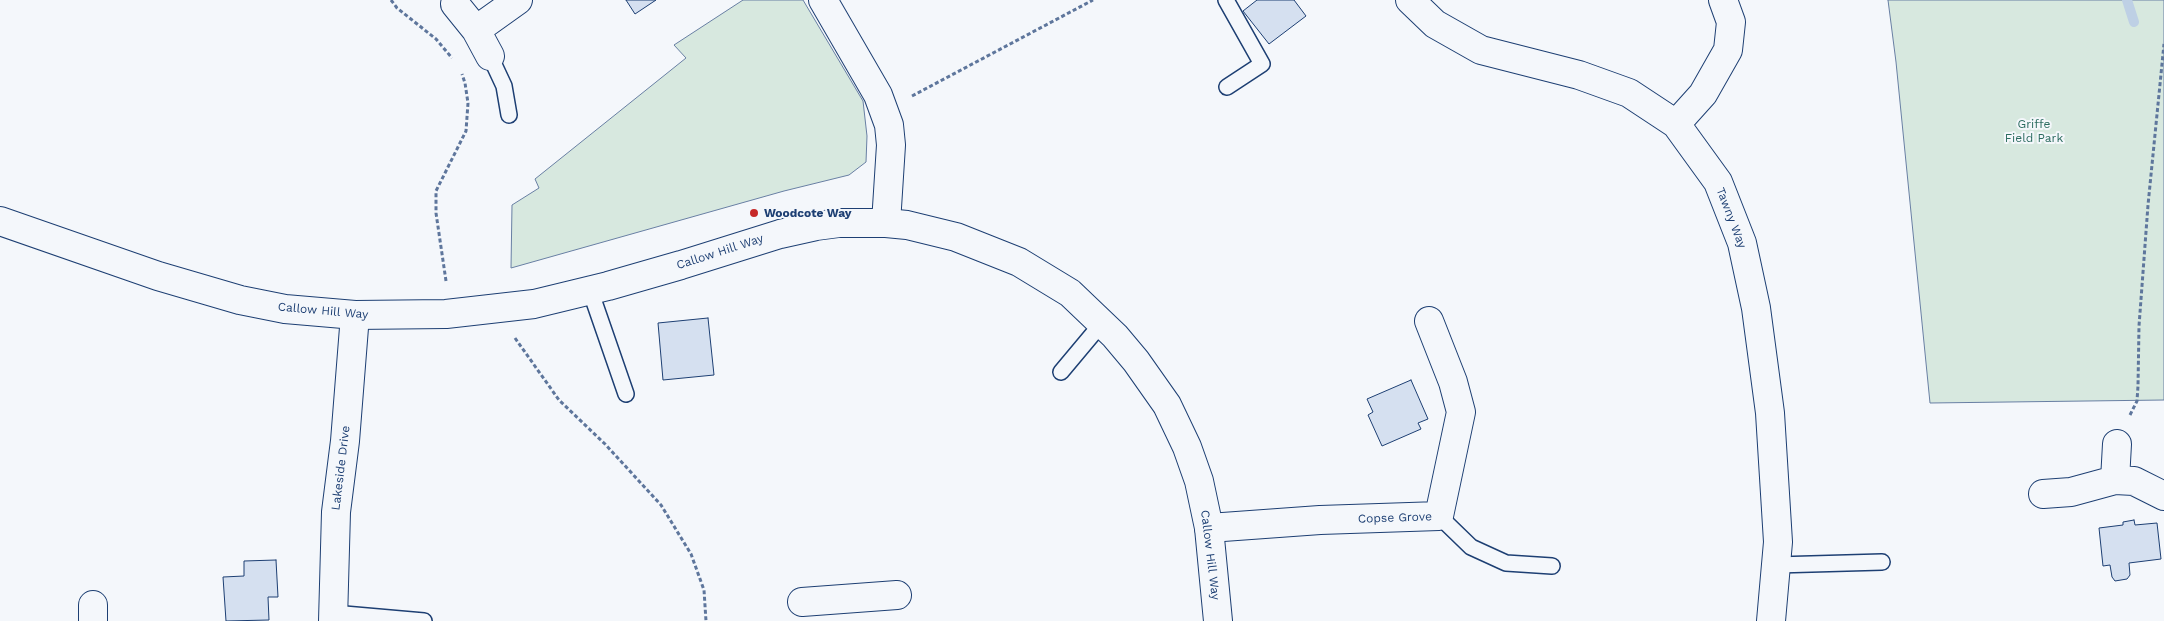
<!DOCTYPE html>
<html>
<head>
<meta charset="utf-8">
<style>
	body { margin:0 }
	canvas { display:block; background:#f4f7fb }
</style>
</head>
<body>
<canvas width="2164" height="621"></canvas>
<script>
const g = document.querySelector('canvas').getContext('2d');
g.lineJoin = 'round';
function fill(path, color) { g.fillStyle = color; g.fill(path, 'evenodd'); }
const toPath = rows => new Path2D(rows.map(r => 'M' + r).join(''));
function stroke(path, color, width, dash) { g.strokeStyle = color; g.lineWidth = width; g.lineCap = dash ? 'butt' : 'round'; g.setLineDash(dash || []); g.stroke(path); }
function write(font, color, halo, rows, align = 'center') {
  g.font = font + ' "Work Sans",sans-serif'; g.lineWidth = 4; g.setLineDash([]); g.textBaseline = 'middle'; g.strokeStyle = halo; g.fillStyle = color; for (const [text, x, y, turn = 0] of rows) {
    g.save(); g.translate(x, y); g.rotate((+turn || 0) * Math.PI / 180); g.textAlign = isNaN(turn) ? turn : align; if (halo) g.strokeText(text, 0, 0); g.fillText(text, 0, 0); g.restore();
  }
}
const green = toPath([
	[743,0,803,0,863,101,867,136,866,162,849,175,784,191,511,268,512,205,539,188,535,179,686,58,674,45,743,0],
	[1888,0,2164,0,2164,400,1930,403,1896,62,1888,0]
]);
fill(green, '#d7e8df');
stroke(green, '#687fa3', 1);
stroke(toPath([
	[2127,0,2134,22]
]), '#bed0e5', 10);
const building = toPath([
	[626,0,656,0,635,14,626,0],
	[1257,0,1294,0,1306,16,1269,44,1243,11,1257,0],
	[708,318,714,375,663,380,658,323,708,318],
	[1411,380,1428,419,1418,423,1421,429,1382,446,1368,415,1373,412,1367,399,1411,380],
	[2134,520,2135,525,2157,523,2161,559,2129,563,2130,575,2127,579,2115,581,2112,577,2110,565,2103,566,2099,528,2123,525,2123,522,2134,520],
	[276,560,278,597,268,597,269,620,226,621,223,577,244,576,244,561,276,560]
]);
fill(building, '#d5e0f0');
stroke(building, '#1d3f73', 1);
const service = toPath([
	[1226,0,1262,64,1227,87],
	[490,56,504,86,509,115],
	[590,290,626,394],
	[1061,372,1102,323],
	[1439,516,1471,547,1506,563,1552,566],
	[1776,565,1882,562],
	[333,613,424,621]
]);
const minor = toPath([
	[823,0,878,95,889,125,891,145,886,223],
	[1410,0,1435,24,1481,50,1579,75,1629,93,1676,124,1718,182,1742,243,1756,308,1770,413,1778,542,1771,621],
	[455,4,476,30,490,56],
	[476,30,518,0],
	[1676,124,1703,94,1728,50,1731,22,1723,0],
	[2117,444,2115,480,2134,481,2164,496],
	[2043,494,2071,492,2115,480],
	[1209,528,1320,520,1439,516,1461,412,1453,382,1429,321],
	[802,602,897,595],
	[93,621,93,605],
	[333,621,336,512,345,441,355,315]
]);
const tertiary = toPath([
	[0,221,158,276,240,300,285,309,355,315,446,314,534,304,608,286,681,265,780,234,816,226,839,223,886,223,907,225,956,237,1019,262,1070,293,1115,336,1136,361,1167,405,1187,447,1199,481,1209,528,1218,621]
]);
stroke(service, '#1d3f73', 18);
stroke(minor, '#1d3f73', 30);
stroke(tertiary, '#1d3f73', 30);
stroke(toPath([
	[391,0,397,8,436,39,452,58],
	[912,96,1093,0],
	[446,281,436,213,436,191,466,131,468,103,465,83,462,74],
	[515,338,559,400,605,444,661,505,691,554,704,590,706,621],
	[2130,415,2137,401,2138,386,2139,326,2148,205,2164,44]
]), '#5e769c', 3, [4, 2.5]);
stroke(service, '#f4f7fb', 15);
stroke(minor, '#f4f7fb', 28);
stroke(tertiary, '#f4f7fb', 28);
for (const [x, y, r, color] of [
	[754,213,5,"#c62828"]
]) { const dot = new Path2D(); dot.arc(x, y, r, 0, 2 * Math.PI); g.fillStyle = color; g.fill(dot); stroke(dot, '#f4f7fb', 2); }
write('12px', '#2c6c60', '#f4f7fb', [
	["Griffe",2034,124],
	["Field Park",2034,138]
]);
write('bold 12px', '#1d3f73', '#f4f7fb', [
	["Woodcote Way",764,213]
], 'left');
write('12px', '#1d3f73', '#f4f7fb', [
	["Tawny Way",1731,218,69],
	["Callow Hill Way",720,252,-18],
	["Callow Hill Way",323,311,5],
	["Lakeside Drive",341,468,-83],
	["Copse Grove",1395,518,-2],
	["Callow Hill Way",1210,555,83]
]);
</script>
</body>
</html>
